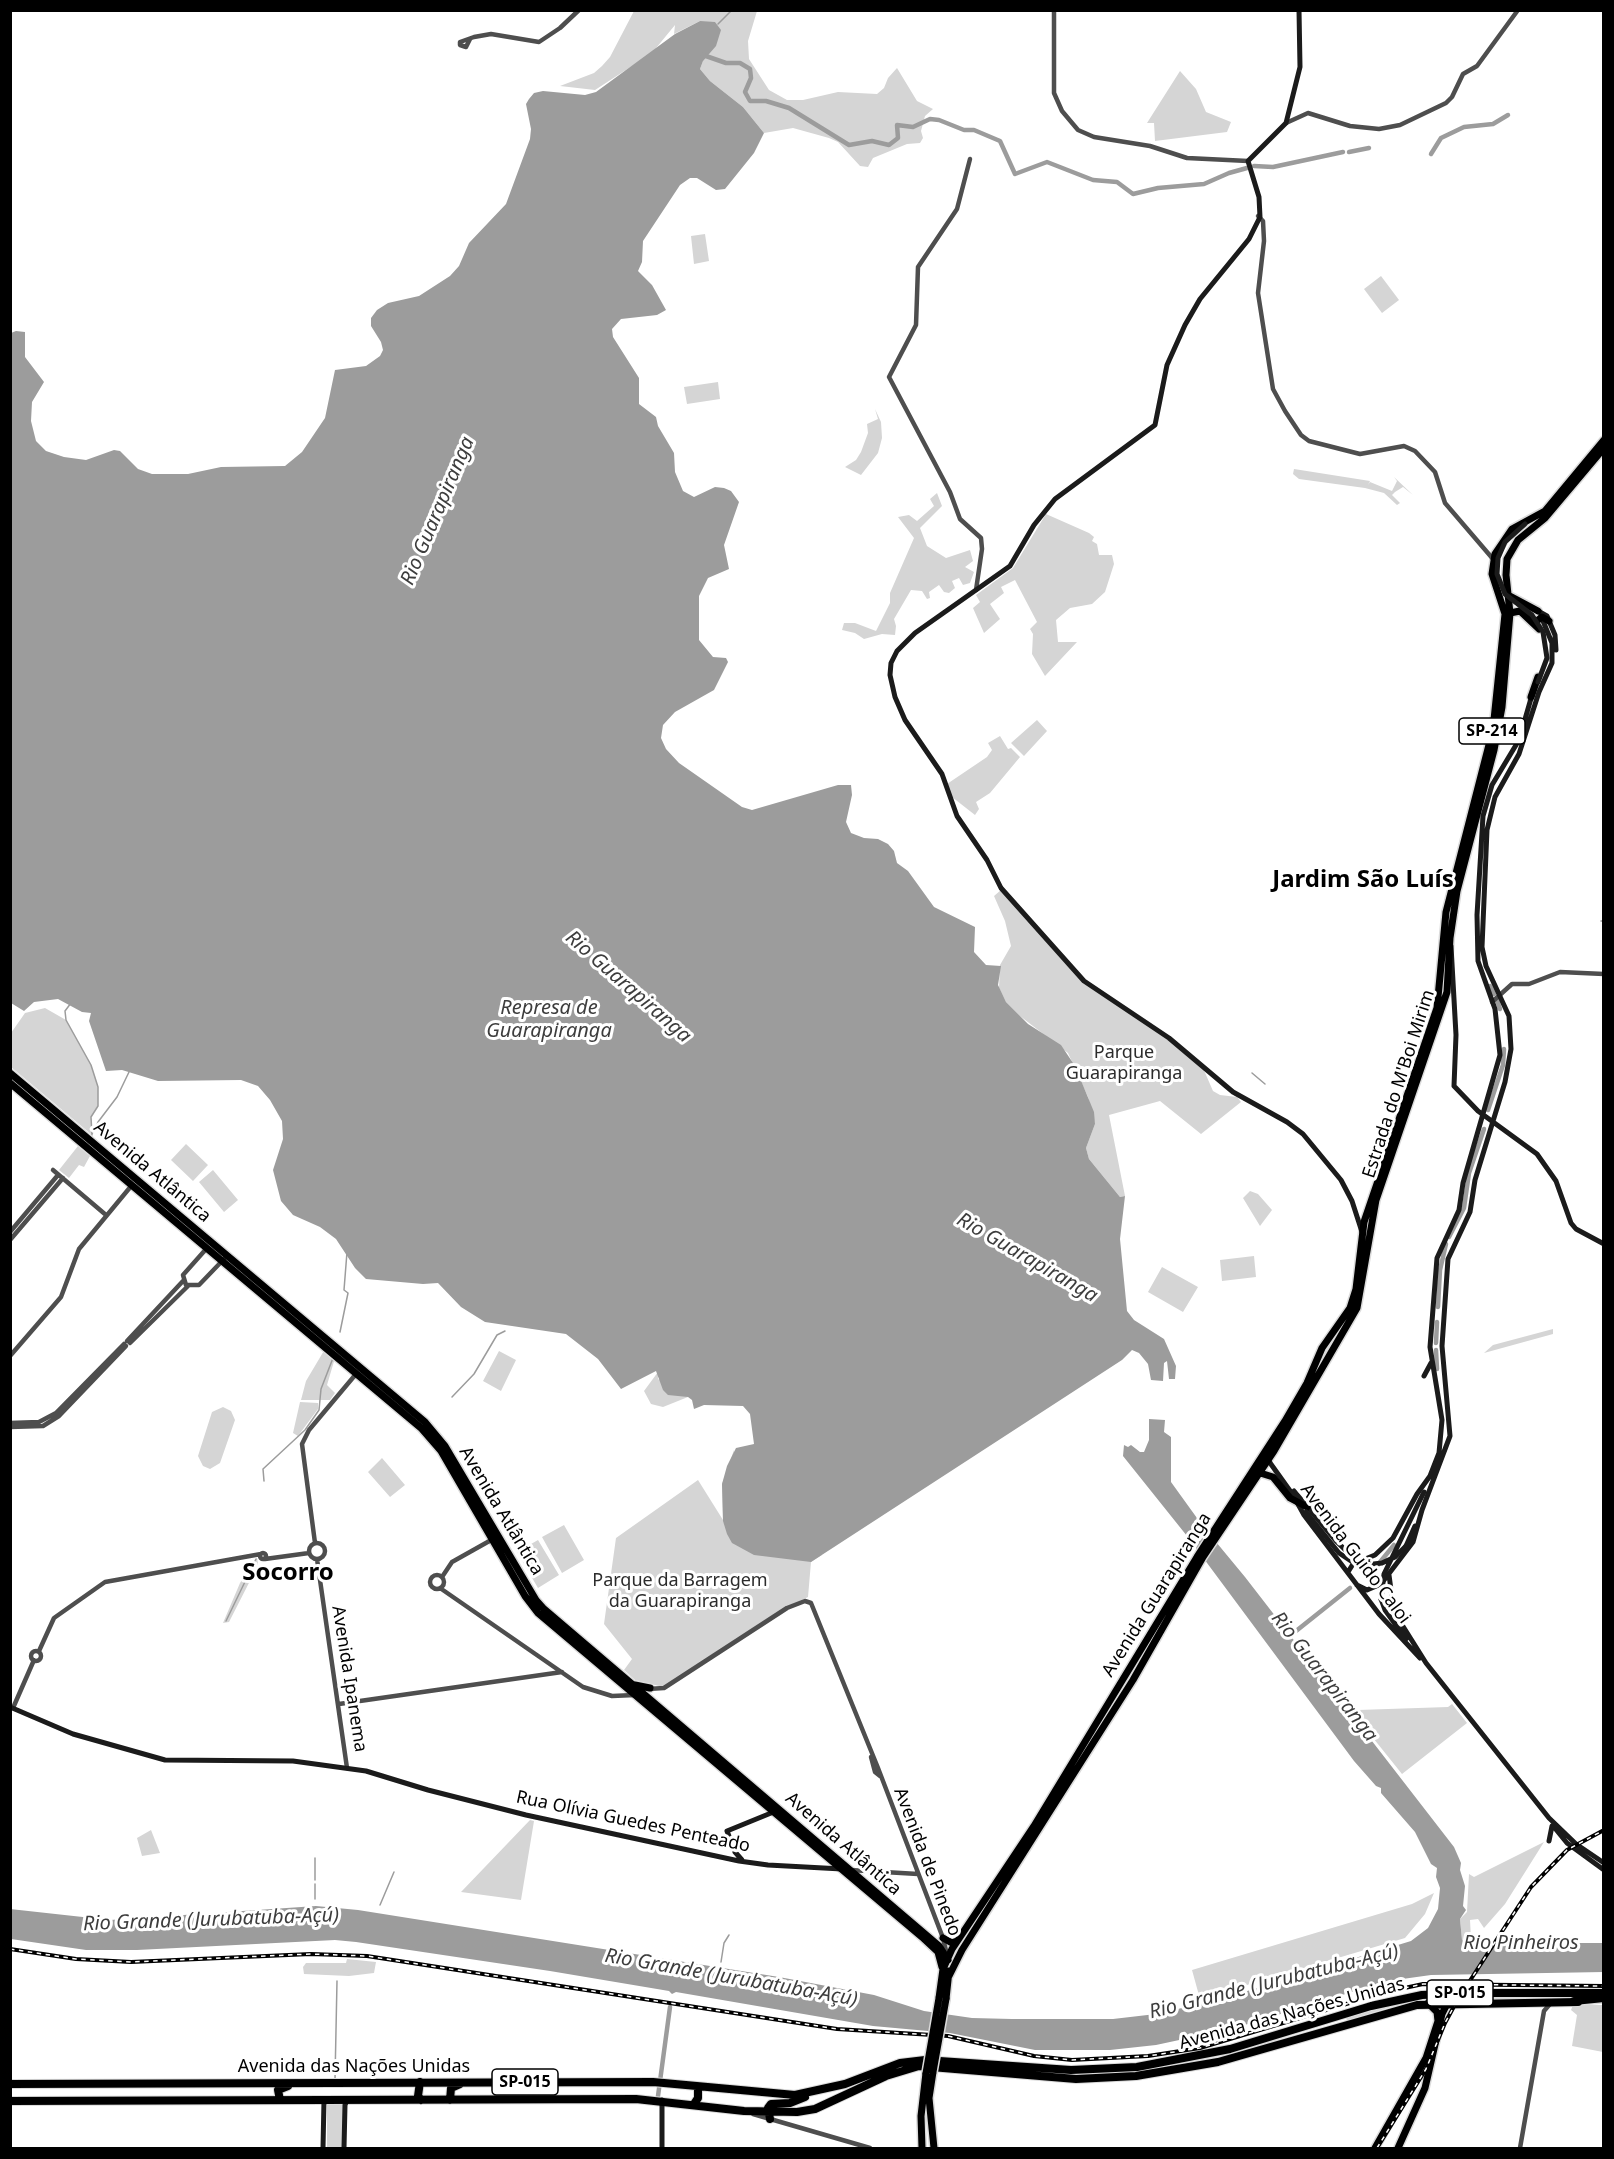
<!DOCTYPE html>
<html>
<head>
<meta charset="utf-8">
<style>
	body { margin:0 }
	#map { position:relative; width:1614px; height:2159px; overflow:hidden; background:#fff; font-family:"Noto Sans",sans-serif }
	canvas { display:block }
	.frame { position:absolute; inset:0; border:12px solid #000; pointer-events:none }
</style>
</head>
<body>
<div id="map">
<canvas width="1614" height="2159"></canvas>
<div class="frame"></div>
</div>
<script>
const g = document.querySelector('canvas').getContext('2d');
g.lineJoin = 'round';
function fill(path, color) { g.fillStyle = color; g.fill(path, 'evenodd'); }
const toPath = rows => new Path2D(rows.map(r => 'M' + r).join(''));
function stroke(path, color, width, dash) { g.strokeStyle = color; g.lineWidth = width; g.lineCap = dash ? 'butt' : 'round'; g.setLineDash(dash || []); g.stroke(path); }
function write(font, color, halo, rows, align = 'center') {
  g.font = font + ' "Noto Sans",sans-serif'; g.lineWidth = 6; g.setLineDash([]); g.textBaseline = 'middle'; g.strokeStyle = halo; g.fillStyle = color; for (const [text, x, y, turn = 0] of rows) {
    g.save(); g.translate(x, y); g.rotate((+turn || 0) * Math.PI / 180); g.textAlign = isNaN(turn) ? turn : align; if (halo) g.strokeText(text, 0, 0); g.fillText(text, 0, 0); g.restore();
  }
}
fill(toPath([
	[634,11,757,11,748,41,749,59,769,90,787,100,803,100,838,92,877,94,884,88,888,78,897,68,917,101,933,109,925,116,921,131,923,138,920,143,907,144,873,158,868,167,860,166,838,142,829,138,793,128,764,133,743,107,710,81,700,69,703,61,700,21,674,34,675,25,652,53,595,90,560,86,594,73,602,66,610,57],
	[1180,71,1196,89,1206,112,1231,122,1227,132,1155,141,1154,123,1147,123],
	[705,234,709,261,694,264,691,236],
	[1381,276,1399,300,1382,313,1364,289],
	[718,382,720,399,687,404,684,387],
	[875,409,881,422,882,438,878,453,861,475,845,467,856,460,861,452,868,433,867,424,878,419],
	[1294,469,1370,481,1368,485,1370,482,1392,491,1397,481,1394,477,1413,495,1403,487,1395,492,1392,495,1400,503,1397,505,1384,493,1365,488,1299,479,1293,474],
	[937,493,942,506,920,528,927,546,946,558,970,550,973,561,965,567,974,572,970,583,963,585,959,578,952,581,955,588,949,593,944,592,939,585,929,592,930,598,927,599,922,591,911,590,894,619,896,626,895,635,882,634,864,639,855,633,842,630,844,623,855,623,876,631,890,603,890,593,914,538,898,517,909,515,917,521,934,506,930,499],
	[1046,514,1089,533,1094,537,1092,541,1097,544,1099,555,1112,555,1114,564,1105,592,1092,604,1070,608,1056,620,1058,642,1077,642,1045,676,1032,654,1033,634,1030,629,1037,622,1015,580,1001,587,1004,593,990,604,1000,619,984,633,973,608,980,602,976,595,1013,568],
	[1037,720,1047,731,1024,756,1011,743],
	[1000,736,1008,749,1011,748,1020,757,990,793,976,802,979,809,975,815,952,797,947,784,987,757,992,750,988,743],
	[1001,890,1070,968,1152,1027,1203,1068,1213,1091,1220,1095,1237,1097,1241,1102,1201,1134,1160,1101,1109,1115,1125,1196,1120,1197,1089,1159,1086,1148,1095,1124,1088,1097,1068,1053,1020,1016,1006,1002,999,988,1000,965,1011,946,1005,921,994,896],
	[45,1008,66,1020,91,1065,98,1087,98,1106,91,1117,92,1135,11,1067,11,1033,25,1013],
	[186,1144,208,1165,193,1181,171,1160],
	[78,1146,90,1156,84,1167,79,1165,69,1178,59,1170],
	[213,1170,238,1200,224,1212,199,1182],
	[1250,1191,1258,1194,1272,1210,1260,1226,1243,1198],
	[1254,1256,1256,1277,1222,1281,1220,1260],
	[1162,1267,1198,1287,1183,1312,1148,1292],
	[1553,1329,1553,1334,1484,1353,1493,1345],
	[325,1349,335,1358,327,1385,335,1393,330,1400,301,1400,306,1381],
	[499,1351,516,1360,501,1391,483,1381],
	[658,1372,658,1379,688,1397,663,1407,651,1404,644,1391],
	[300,1402,318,1403,318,1409,298,1436,293,1433],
	[223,1407,231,1411,235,1420,220,1463,210,1469,203,1466,198,1456,212,1412],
	[734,1450,734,1459,822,1555,811,1562,808,1597,771,1616,663,1687,635,1680,624,1670,632,1659,604,1624,616,1538,698,1480,723,1520,722,1484],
	[382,1458,405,1485,390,1497,368,1472],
	[564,1525,584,1560,562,1573,542,1537],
	[538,1540,559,1575,538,1588,517,1552],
	[257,1558,258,1563,254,1573,229,1622,223,1623,240,1583],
	[1452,1704,1467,1723,1402,1774,1353,1713,1358,1710,1448,1707],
	[530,1820,534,1821,521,1900,461,1892],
	[151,1830,160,1853,142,1856,137,1838],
	[1544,1842,1505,1904,1484,1928,1478,1919,1470,1920,1471,1939,1478,1937,1480,1942,1468,1943,1462,1940,1460,1919,1467,1912,1469,1874,1474,1877],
	[1434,1893,1425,1914,1405,1938,1200,1999,1192,1970,1412,1904],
	[347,1959,376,1962,374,1973,349,1976,304,1974,303,1967,306,1963,346,1963],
	[1550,1996,1567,1998,1433,2000,1394,2006,1347,2021,1346,2017,1405,2001,1434,1997],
	[1573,2005,1603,2005,1603,2052,1572,2046,1577,2015,1571,2010],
	[327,2103,345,2103,343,2148,327,2148]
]), '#d5d5d5');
fill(toPath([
	[700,21,715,22,721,30,716,46,703,61,700,69,710,81,743,107,764,133,754,153,725,189,716,190,697,178,690,178,680,185,643,241,642,262,638,271,652,285,666,310,657,315,621,319,612,329,613,337,639,378,639,404,656,417,658,426,674,453,675,472,683,491,694,497,715,487,724,488,731,491,739,502,724,545,729,569,708,578,699,596,699,640,713,657,726,658,728,662,714,690,675,712,663,725,661,738,666,749,679,763,742,807,752,810,838,785,851,785,852,795,846,822,851,833,864,838,878,839,888,844,894,851,897,863,908,871,934,907,975,927,974,952,986,965,1001,966,998,985,1006,1002,1028,1024,1061,1045,1075,1066,1094,1112,1095,1124,1086,1148,1089,1159,1120,1197,1125,1196,1120,1239,1127,1311,1134,1320,1164,1339,1176,1366,1175,1379,1169,1379,1167,1361,1164,1363,1163,1381,1151,1380,1148,1364,1139,1353,1132,1350,1122,1360,811,1562,754,1555,732,1543,727,1534,723,1521,722,1484,727,1466,736,1448,754,1444,750,1414,743,1406,704,1405,694,1409,692,1400,688,1397,668,1395,663,1390,656,1371,621,1389,598,1359,566,1334,485,1322,461,1307,438,1283,423,1284,366,1279,355,1268,336,1239,320,1227,293,1215,281,1201,273,1170,283,1139,282,1121,270,1100,258,1086,241,1080,158,1081,122,1070,106,1071,89,1021,91,1013,82,1012,58,999,34,1002,24,1011,11,1003,11,333,16,331,25,332,25,357,44,382,32,402,31,421,36,441,46,451,64,457,86,460,114,450,120,451,138,469,152,474,188,474,221,467,285,466,302,452,325,418,335,370,366,366,380,356,383,350,381,342,371,326,371,318,377,310,388,303,419,296,450,276,459,266,469,243,506,204,530,139,531,129,526,104,529,99,534,93,543,91,585,95,596,92,675,34],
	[1149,1419,1165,1420,1164,1432,1171,1437,1171,1482,1202,1525,1245,1577,1454,1847,1461,1863,1460,1870,1465,1886,1463,1906,1466,1910,1460,1919,1462,1940,1468,1943,1603,1943,1604,1972,1431,1975,1388,1981,1235,2028,1156,2045,1110,2050,1035,2050,950,2033,873,2026,676,1992,672,1994,669,1991,550,1971,356,1942,335,1940,137,1950,86,1950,11,1939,10,1909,110,1920,316,1906,358,1910,779,1977,874,1995,924,2011,972,2018,1012,2019,1113,2019,1156,2014,1221,1999,1411,1941,1428,1928,1438,1909,1440,1888,1436,1877,1437,1868,1431,1864,1415,1832,1381,1793,1381,1788,1376,1786,1354,1761,1187,1536,1123,1456,1124,1445,1128,1447,1131,1445,1140,1452,1144,1452,1149,1440]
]), '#9c9c9c');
stroke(toPath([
	[718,24,732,10],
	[1601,921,1604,921],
	[71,1003,65,1011,66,1020,91,1065,98,1087,98,1106,91,1117,92,1135],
	[1252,1073,1265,1084],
	[92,1134,98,1122,117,1097,129,1072],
	[340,1332,348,1293,344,1290,347,1252],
	[452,1397,474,1374,497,1335,505,1331],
	[264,1481,263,1469,305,1430,319,1410,321,1389,333,1358],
	[226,1621,256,1559],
	[315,1858,315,1880],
	[315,1884,315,1899],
	[380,1905,394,1872],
	[721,1962,724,1943,729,1935],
	[335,2079,337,1981]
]), '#9c9c9c', 1.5);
stroke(toPath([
	[703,55,726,63,740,63,750,69,751,78,745,92,750,101,766,101,789,108,849,145,872,141,889,145,898,138,897,125,913,127,930,119,939,120,964,130,974,130,1000,141,1015,174,1047,162,1093,180,1117,182,1133,194,1158,188,1204,184,1229,173,1247,168],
	[1349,152,1369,148],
	[1431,154,1441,138,1464,127,1493,124,1508,115],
	[1254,166,1273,167,1343,152],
	[1490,986,1494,994],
	[1497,1000,1500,1009],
	[1488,1110,1503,1065,1504,1049],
	[1449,1237,1464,1208,1469,1173,1484,1129],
	[1438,1307,1440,1270,1446,1244],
	[1436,1343,1437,1322],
	[1436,1350,1437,1369],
	[1376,1567,1394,1545],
	[1286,1639,1350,1588],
	[658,2096,670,2007]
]), '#9c9c9c', 4.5);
const primary = toPath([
	[1508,595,1538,611],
	[1510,613,1520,611,1539,629],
	[1534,623,1542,617,1549,621],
	[1531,697,1538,677],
	[10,1073,425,1422,445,1446,536,1600,544,1609,939,1946,948,1960],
	[10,1083,421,1428,441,1451,525,1596,538,1613,922,1937,938,1952,942,1967],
	[1257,1472,1273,1477,1290,1498,1307,1507],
	[635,1685,650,1688],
	[943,1938,952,1943,957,1941],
	[949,1976,962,1950,1133,1680,1203,1557,1274,1451,1357,1308,1376,1200,1447,992,1450,938,1457,891,1494,750,1502,707,1510,613,1506,575,1507,559,1518,540,1545,518,1604,448],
	[939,1998,943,1969,952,1949,1034,1826,1197,1557,1285,1421,1307,1383,1322,1348,1350,1308,1356,1289,1364,1222,1437,1008,1446,912,1493,729,1505,614,1492,574,1495,554,1512,529,1545,511,1604,440],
	[946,1999,949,1971],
	[933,2072,929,2098,934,2148],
	[922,2148,921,2116,926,2073],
	[1375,2148,1426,2058,1438,2021,1437,2012,1428,2003],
	[1398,2148,1425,2088,1442,2014,1448,2002]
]);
const trunk = toPath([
	[420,2082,418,2096,421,2100],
	[10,2084,653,2082,795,2095,845,2084,900,2063,925,2060,1071,2070,1137,2067,1230,2049,1371,2006,1422,1995,1469,1993,1604,1993],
	[280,2100,278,2090,288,2086],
	[450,2100,451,2088,460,2084],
	[10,2101,636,2099,744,2111,797,2112,815,2109,886,2076,919,2066,1076,2079,1136,2076,1218,2062,1417,2005,1578,2002],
	[694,2104,698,2098,698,2087],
	[770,2119,768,2108,771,2104,790,2103,805,2097]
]);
const motorway = toPath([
	[1574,2001,1604,1998]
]);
stroke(primary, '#dbdbdb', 10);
stroke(trunk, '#dbdbdb', 10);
stroke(motorway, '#dbdbdb', 11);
stroke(toPath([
	[1054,10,1054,93,1062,111,1078,130,1094,137,1150,146,1187,158,1248,161],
	[470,39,466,47,460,45,460,42,474,37,491,34,539,42,560,28,579,10],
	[1286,123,1308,113,1350,126,1379,129,1400,125,1446,103,1452,97,1463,74,1477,66,1518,10],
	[970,159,957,209,918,267,916,325,889,377,950,492,960,519,981,538,982,549,976,590],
	[1258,216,1263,221,1264,241,1258,293,1273,389,1285,411,1301,435,1309,441,1360,454,1404,446,1415,451,1435,472,1445,503,1493,559],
	[1492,1002,1512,984,1529,984,1560,972,1604,974],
	[53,1170,106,1215],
	[10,1232,58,1175],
	[10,1240,63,1178],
	[207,1248,183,1275,186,1285,199,1285,224,1259],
	[127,1341,183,1281],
	[130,1343,188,1286],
	[10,1356,61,1297,79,1249,132,1185],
	[10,1423,39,1422,56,1413,124,1344],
	[10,1427,43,1426,59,1416,126,1346],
	[315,1543,302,1444,309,1430,356,1374],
	'309 1551a8 8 0 1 1 16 0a8 8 0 1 1-16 0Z',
	'260 1556a3 3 0 1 1 6 0a3 3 0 1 1-6 0Z',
	[265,1559,309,1553],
	[317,1559,347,1768],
	'430 1582a7 7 0 1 1 14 0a7 7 0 1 1-14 0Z',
	[442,1577,452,1562,493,1539],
	[440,1588,583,1687,612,1696,635,1695],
	[39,1651,54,1618,105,1582,261,1554],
	'31 1656a5 5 0 1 1 10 0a5 5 0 1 1-10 0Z',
	[648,1689,664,1688,787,1608,805,1601,811,1603,878,1768,943,1938,947,1955],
	[339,1704,562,1672],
	[13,1708,34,1660],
	[871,1757,875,1772,880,1776],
	[850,1870,918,1874],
	[753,2114,870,2148],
	[1520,2148,1544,2011,1550,2004]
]), '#4e4e4e', 4.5);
stroke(toPath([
	[1299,10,1300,67,1286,123,1248,161,1259,197,1260,217,1249,239,1200,299,1185,325,1167,365,1155,425,1055,499,1034,525,1010,566,915,633,897,651,891,663,890,675,895,697,905,720,942,774,957,816,987,860,1001,888,1084,981,1169,1038,1233,1092,1287,1122,1303,1134,1341,1180,1352,1201,1362,1232],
	[1538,611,1547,616,1555,635,1556,650],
	[1451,946,1456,1035,1454,1086,1478,1111,1537,1154,1556,1181,1571,1223,1576,1229,1604,1244],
	[1424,1376,1431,1363],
	[1268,1460,1293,1495,1304,1515,1379,1614,1420,1658],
	[1294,1491,1336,1541,1382,1585],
	[1406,1546,1415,1526],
	[1348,1572,1353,1564,1375,1555,1393,1538,1417,1494,1430,1476,1439,1453,1442,1420,1430,1347,1437,1258,1459,1210,1463,1183,1500,1055,1495,1009,1478,961,1477,915,1483,816,1492,785,1519,740,1532,695],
	[1389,1575,1394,1612,1426,1663,1549,1818,1576,1844,1604,1863],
	[1357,1585,1367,1590,1381,1584,1413,1542,1422,1510,1450,1436,1442,1346,1448,1259,1470,1212,1475,1180,1505,1082,1511,1049,1509,1016,1486,966,1482,947,1487,830,1495,797,1519,754,1539,692,1552,663,1552,643,1541,616],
	[1381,1599,1385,1610,1406,1639],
	[10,1707,73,1734,165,1760,293,1761,366,1771,428,1790,526,1815,739,1861,768,1865,842,1869],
	[1554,1827,1567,1843,1604,1870],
	[1549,1841,1552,1826],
	[742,1860,735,1852,727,1831,776,1811],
	[323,2148,324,2100],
	[344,2148,345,2105,347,2100],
	[662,2148,662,2100]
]), '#1b1b1b', 5);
stroke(primary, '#000', 7);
stroke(trunk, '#000', 8);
stroke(motorway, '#000', 8);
const rail = toPath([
	[10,1949,76,1959,131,1962,311,1954,367,1956,837,2029,948,2036,1034,2056,1072,2060,1148,2056,1200,2048,1386,1992,1423,1984,1604,1986],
	[1377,2148,1426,2069,1445,2023,1458,1999,1531,1887,1567,1850,1604,1830]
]);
stroke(rail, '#000', 4);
stroke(rail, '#fff', 1.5, [4.5]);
const primaryBridge = toPath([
	[933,2072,946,1999],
	[926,2073,939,1998]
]);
stroke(primaryBridge, '#dbdbdb', 10, []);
stroke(toPath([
	[1525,524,1505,542,1498,558,1497,574,1505,594,1532,615,1543,632,1547,658,1538,682],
	[1306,1512,1339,1553,1351,1561,1365,1565,1382,1563,1395,1557,1406,1546],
	[1381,1599,1384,1574,1424,1492]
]), '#1b1b1b', 5);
stroke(primaryBridge, '#000', 7);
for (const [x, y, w] of [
	[1492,731,66],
	[1460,1993,66],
	[525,2082,66]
]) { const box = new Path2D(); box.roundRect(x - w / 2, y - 13, w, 26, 4.5); g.fillStyle = '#fff'; g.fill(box); stroke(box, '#000', 1.5); }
write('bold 16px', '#000', null, [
	["SP-214",1492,731],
	["SP-015",1460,1993],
	["SP-015",525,2082]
]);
write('18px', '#2c2c2c', '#fff', [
	["Parque",1124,1053],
	["Guarapiranga",1124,1074],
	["Parque da Barragem",680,1581],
	["da Guarapiranga",680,1602]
]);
write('18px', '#000', '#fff', [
	["Estrada do M'Boi Mirim",1399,1084,-72],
	["Avenida Atlântica",152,1172,40],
	["Avenida Atlântica",501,1511,59],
	["Avenida Guido Caloi",1355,1554,53],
	["Avenida Guarapiranga",1157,1595,-58],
	["Avenida Ipanema",349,1679,81],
	["Rua Olívia Guedes Penteado",633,1822,12],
	["Avenida Atlântica",843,1844,41],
	["Avenida de Pinedo",927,1862,69],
	["Avenida das Nações Unidas",1292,2014,-15],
	["Avenida das Nações Unidas",354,2067]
]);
write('italic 20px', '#3d3d3d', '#fff', [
	["Rio Guarapiranga",438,511,-67],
	["Rio Guarapiranga",628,987,41],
	["Represa de",549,1008],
	["Guarapiranga",549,1031],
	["Rio Guarapiranga",1027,1258,30],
	["Rio Guarapiranga",1324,1677,52],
	["Rio Grande (Jurubatuba-Açú)",211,1920,-2],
	["Rio Pinheiros",1521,1943],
	["Rio Grande (Jurubatuba-Açú)",731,1978,10],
	["Rio Grande (Jurubatuba-Açú)",1274,1982,-14]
]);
write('bold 24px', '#000', '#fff', [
	["Jardim São Luís",1363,880],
	["Socorro",288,1573]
]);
</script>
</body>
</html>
